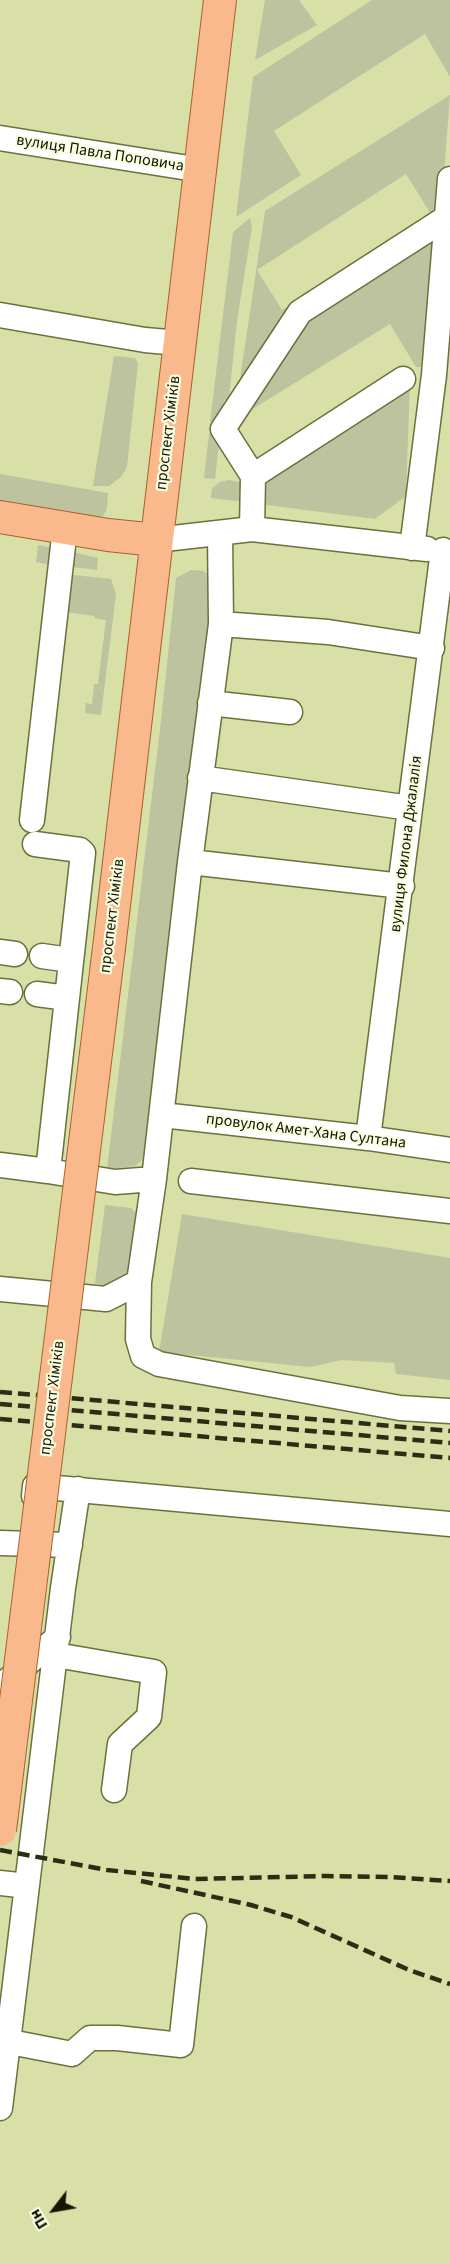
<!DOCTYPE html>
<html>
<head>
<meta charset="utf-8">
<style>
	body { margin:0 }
	#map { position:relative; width:450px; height:2264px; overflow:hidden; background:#d8dfa7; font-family:"Source Sans 3",sans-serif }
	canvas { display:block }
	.north { position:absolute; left:24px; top:2180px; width:60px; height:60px; -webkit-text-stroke:4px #f9fde1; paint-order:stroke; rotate:239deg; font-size:16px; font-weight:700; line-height:24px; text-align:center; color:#151703 }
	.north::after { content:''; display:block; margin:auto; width:21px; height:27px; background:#151703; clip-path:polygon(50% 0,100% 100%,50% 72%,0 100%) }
</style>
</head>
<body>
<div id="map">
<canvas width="450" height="2264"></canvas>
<div class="north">Пн</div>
</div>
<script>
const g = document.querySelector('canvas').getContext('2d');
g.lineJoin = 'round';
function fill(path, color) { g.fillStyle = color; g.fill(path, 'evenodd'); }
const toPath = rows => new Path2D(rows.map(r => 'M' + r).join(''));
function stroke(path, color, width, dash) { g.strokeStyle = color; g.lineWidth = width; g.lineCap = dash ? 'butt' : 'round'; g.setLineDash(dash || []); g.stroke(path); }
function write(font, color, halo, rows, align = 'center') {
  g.font = font + ' "Source Sans 3",sans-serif'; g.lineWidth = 4.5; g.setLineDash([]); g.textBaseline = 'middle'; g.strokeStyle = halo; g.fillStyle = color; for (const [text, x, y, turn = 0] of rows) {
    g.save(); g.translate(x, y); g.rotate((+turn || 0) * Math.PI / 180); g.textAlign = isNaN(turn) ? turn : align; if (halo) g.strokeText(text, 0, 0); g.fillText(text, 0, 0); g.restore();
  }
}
fill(toPath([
	[265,0,299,0,317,25,255,60],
	[372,0,450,0,450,77,425,34,274,131,301,175,236,217,253,77],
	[450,95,441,214,434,219,406,174,257,270,282,310,289,306,293,312,237,399,265,211],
	[250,218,252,227,237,321,229,397,224,401,222,417,210,422,233,232],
	[437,231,421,367,416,367,390,324,243,415,306,316],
	[114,356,135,358,138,363,127,467,121,477,109,486,93,486],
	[410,381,406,496,375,519,259,504,259,479],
	[221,427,215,479,204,478,209,434],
	[0,474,108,493,107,509,103,516,97,519,0,505],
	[229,480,245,483,246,502,211,498,212,488,220,482],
	[38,545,56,548,55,566,36,562],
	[73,552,98,558,97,570,72,567],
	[191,570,203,571,207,574,215,586,148,1148,143,1159,135,1166,107,1169,161,721,176,578],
	[65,574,111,579,116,594,101,715,85,713,86,703,92,704,94,684,98,684,106,620,95,618,94,616,59,611],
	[105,1205,131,1208,139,1216,130,1275,124,1281,103,1285,95,1283],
	[182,1214,450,1258,450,1380,396,1374,394,1363,342,1360,310,1367,159,1352]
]), '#bec39f');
const minor = toPath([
	[0,138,201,170],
	[0,315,145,340,179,343],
	[253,476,403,379],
	[252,529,253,476,223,429,300,312,446,218],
	[220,533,221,624,190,862,154,1179,139,1282,138,1339,143,1356,159,1364,400,1408,450,1411],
	[156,540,252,529,427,549],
	[412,548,434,375,450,179],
	[221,624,328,632,432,648],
	[210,703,290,712],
	[200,778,410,808],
	[32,820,65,528],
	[35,844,80,850,83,853,48,1171,115,1182,154,1179],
	[190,862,402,886],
	[0,952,15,954],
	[42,956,70,960],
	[0,991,10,992],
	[37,994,67,998],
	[162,1115,368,1138,450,1150],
	[368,1138,443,550],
	[0,1165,48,1171],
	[191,1181,450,1211],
	[0,1289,106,1299,139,1282],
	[34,1496,35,1486,450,1524],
	[0,1543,70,1545],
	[56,1655,154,1672,149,1717,120,1744,114,1790],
	[0,1687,58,1637],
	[0,1883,27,1886],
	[0,2040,72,2054,90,2038,117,2038,181,2045,194,1926],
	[0,2108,63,1588,78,1489]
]);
const major = toPath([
	[0,517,108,535,156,540],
	[109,948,220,0]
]);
stroke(minor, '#6c703d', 27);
stroke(major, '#a7622a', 34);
stroke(minor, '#fff', 24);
stroke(major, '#f9b98c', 32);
stroke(toPath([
	[0,1392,450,1431],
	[0,1404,450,1443],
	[0,1419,450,1458],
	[0,1850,107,1870,195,1879,325,1876,389,1877,450,1881],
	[141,1881,251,1905,291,1917,409,1970,450,1984]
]), '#2b2d15', 4.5, [12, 6]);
const majorBridge = toPath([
	[0,1830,109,948]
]);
stroke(majorBridge, '#a7622a', 34, []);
stroke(majorBridge, '#f9b98c', 32);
write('16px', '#151703', '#f9fde1', [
	["вулиця Павла Поповича",100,154,9],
	["проспект Хіміків",169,433,-83],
	["вулиця Филона Джалалія",407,844,-83],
	["проспект Хіміків",113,916,-83],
	["провулок Амет-Хана Султана",306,1132,7],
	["проспект Хіміків",53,1398,-83]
]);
</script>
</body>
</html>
